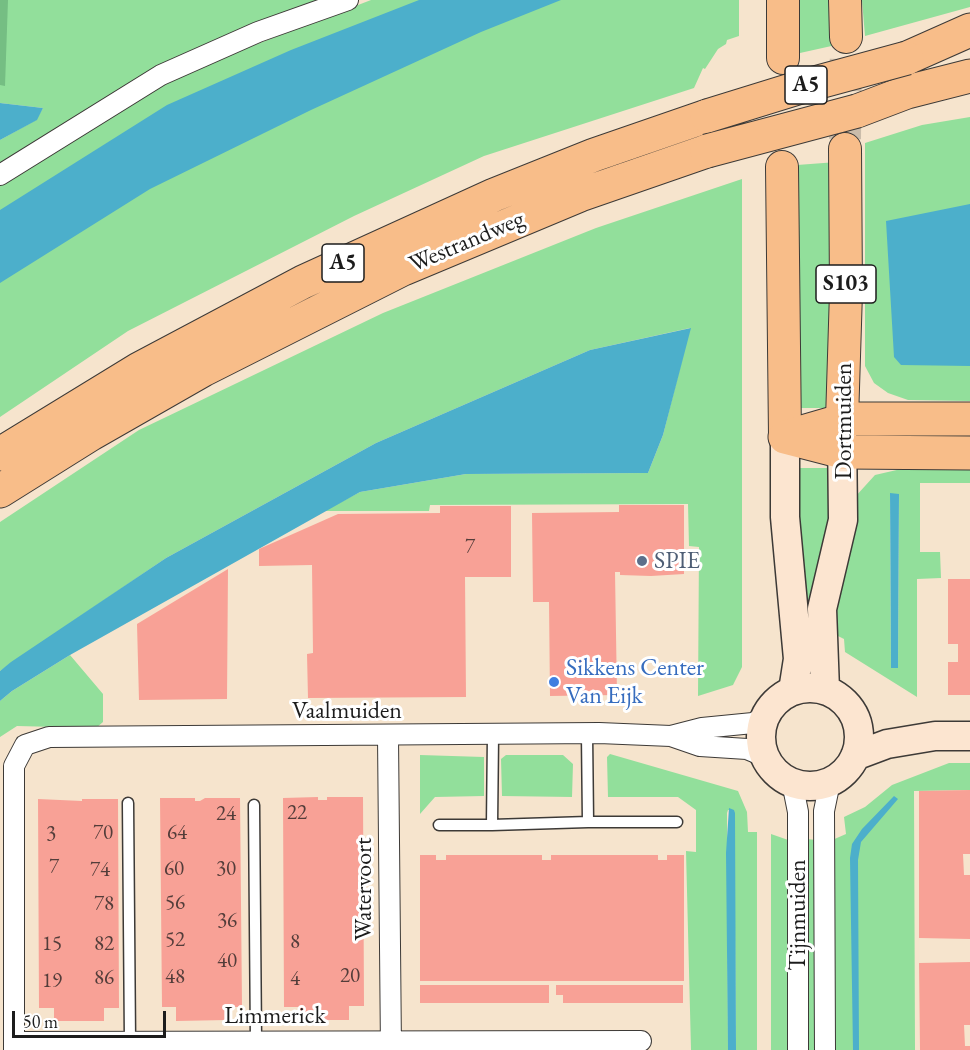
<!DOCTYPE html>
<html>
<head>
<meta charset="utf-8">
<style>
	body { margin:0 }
	#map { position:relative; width:970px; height:1050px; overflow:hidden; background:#f6e4cd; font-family:"EB Garamond",serif }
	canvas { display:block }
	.scale { position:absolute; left:12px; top:1011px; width:154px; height:27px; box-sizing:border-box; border:3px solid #1c1c1c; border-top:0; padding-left:8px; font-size:18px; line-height:21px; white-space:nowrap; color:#1c1c1c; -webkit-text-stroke:4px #fff; paint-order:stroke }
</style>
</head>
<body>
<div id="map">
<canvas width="970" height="1050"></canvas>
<div class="scale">50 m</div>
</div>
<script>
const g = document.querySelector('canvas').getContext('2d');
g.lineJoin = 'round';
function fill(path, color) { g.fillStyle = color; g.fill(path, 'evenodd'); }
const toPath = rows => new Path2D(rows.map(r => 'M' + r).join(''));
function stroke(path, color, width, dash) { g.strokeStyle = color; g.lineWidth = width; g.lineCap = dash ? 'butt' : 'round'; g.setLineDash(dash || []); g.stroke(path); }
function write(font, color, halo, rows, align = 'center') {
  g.font = font + ' "EB Garamond",serif'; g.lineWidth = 6; g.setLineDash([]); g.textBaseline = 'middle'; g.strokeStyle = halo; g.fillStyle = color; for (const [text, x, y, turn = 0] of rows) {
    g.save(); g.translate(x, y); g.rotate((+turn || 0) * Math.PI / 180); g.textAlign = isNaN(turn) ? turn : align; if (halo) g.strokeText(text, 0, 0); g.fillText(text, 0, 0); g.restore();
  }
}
fill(toPath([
	[0,0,329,0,0,165,0,140,36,120,43,108,0,103],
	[371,0,739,0,739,36,727,40,726,44,718,49,705,69,703,68,694,88,484,156,354,216,128,331,0,417,0,182,100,121,195,68],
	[790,0,836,0,836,45,791,55],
	[862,0,970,0,970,7,865,36],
	[970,117,970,401,908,400,888,393,874,383,865,366,865,143,922,125],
	[837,162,835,408,799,408,797,165],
	[742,179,742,667,733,685,698,696,699,547,689,546,688,504,430,505,429,511,324,511,360,492,466,474,648,473,663,435,690,328,590,350,376,443,166,558,0,671,0,522,139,430,383,313,596,228],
	[799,468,829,468,834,527,803,631,795,538],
	[970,468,970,483,920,483,920,552,940,552,941,578,917,579,917,697,845,652,844,639,828,631,855,497,875,475,901,469],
	[890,494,899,494,898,668,891,668],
	[70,655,103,694,103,722,96,728,17,726,0,737,0,701,12,691],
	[610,754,738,791,747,812,748,832,757,832,757,1050,736,1050,734,810,728,810,727,813,728,1050,691,1050,686,851,696,852,696,810,678,797,608,797,607,757],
	[420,755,484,757,484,796,435,797,420,814],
	[506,755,563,755,573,764,572,797,502,796,501,759],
	[949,763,970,763,970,790,914,791,915,1050,831,1050,830,841,846,834,844,817,865,807,892,785],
	[771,834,791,841,792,1050,771,1050],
	[806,839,817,840,817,1050,806,1050]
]), '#92df9b');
fill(toPath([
	[0,0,8,0,5,86,0,85]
]), '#75be83');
fill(toPath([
	[419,0,561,0,481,32,311,110,150,189,0,283,0,210,167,105,291,50],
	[0,103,43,108,37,120,0,140],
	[970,204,970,366,901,365,894,357,886,221],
	[691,328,663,435,648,473,466,474,360,492,70,655,12,691,0,701,0,671,11,662,166,558,376,443,590,350],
	[890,493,899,494,898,668,891,668],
	[894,796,898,799,861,842,858,860,859,1050,853,1050,850,858,852,844,862,829],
	[729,808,734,810,735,813,736,1050,728,1050,726,853]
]), '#4cafcb');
fill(toPath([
	[619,505,684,505,684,574,651,576,620,575,620,572,615,572,617,695,550,696,549,602,533,602,532,513,619,512],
	[440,506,511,506,511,577,465,577,466,697,308,698,307,654,313,653,312,565,259,566,259,549,338,514,440,513],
	[228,569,227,699,139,700,137,624],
	[948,579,970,579,970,695,948,695,948,662,958,662,958,644,948,644],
	[970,790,970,854,963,854,964,875,970,875,970,939,919,938,919,791],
	[318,797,318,800,327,800,327,797,363,797,364,1006,349,1006,349,1020,298,1020,298,1007,284,1007,283,798],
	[160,798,195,798,195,801,200,801,205,798,240,798,242,1007,227,1007,227,1020,176,1021,176,1007,162,1007],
	[38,799,82,801,82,799,118,799,119,1008,104,1008,104,1021,54,1021,54,1008,39,1008],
	[420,855,436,855,436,860,446,860,446,855,542,855,542,860,551,860,551,855,658,855,658,860,667,860,667,855,684,855,684,981,420,981],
	[970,962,970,1025,964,1025,965,1046,970,1046,970,1050,920,1050,919,963],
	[420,985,549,985,549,1003,420,1003],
	[556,985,683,985,683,1003,563,1003,563,995,556,995]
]), '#f8a196');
stroke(toPath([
	[845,139,846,37]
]), '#cabcaa', 32, [32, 16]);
const lane = toPath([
	[493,735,492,825,588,822,587,734],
	[128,803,130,1042],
	[254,805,256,1042],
	[588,822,677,822],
	[439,825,492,825]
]);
const street = toPath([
	[0,175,161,75,258,32,348,0],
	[671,736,702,728,753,723,767,716],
	[388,737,391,1050],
	[792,782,798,812,798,1050],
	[14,1042,641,1041],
	[14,1050,14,766,25,745,49,737,599,733,671,736,700,746,747,749,766,757],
	[825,1050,824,811,830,782]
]);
const secondary = toPath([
	[785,437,785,517,798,659,793,691],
	'761 737a49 49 0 1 1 98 0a49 49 0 1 1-98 0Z',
	[825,690,822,609,843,520,842,431],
	[855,756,887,744,935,736,970,736]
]);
const primary = toPath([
	[845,0,846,37],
	[783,58,783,0],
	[782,167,785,437],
	[842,420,846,292,845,149]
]);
const highway = toPath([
	[907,58,970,30],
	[857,111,907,92,970,76],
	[785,437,847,419,970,419],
	[785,437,843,452,970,453],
	[0,454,139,369,303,282,494,195,594,155,707,116],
	[0,491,91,434,203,370,403,269,580,195,707,151]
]);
stroke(lane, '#3d3a37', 13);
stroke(street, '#3d3a37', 22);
stroke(secondary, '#3d3a37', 31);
stroke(primary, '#3d3a37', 34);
stroke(highway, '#3d3a37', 35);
stroke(lane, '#fff', 10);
stroke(street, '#fff', 20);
stroke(secondary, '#fce5d0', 28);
stroke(primary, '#f8bd89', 32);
stroke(highway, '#f8bd89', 33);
const highwayBridge = toPath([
	[707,116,804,86,907,58],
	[707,151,857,111]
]);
stroke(highwayBridge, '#3d3a37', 35, []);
stroke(highwayBridge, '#f8bd89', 33);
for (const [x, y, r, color] of [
	[642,561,6,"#5c6f8a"],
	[554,682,6,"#3f7fe0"]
]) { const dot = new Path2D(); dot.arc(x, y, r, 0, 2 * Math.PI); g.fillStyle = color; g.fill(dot); stroke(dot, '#fff', 2); }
write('21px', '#533d3a', null, [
	["7",470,547],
	["22",297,813],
	["24",226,814],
	["70",103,833],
	["64",177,833],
	["3",51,834],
	["7",54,867],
	["60",174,869],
	["30",226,869],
	["74",100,870],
	["56",175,903],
	["78",104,904],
	["36",227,921],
	["52",175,940],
	["8",295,942],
	["15",52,944],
	["82",104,944],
	["40",227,961],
	["20",350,976],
	["48",175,977],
	["86",104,978],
	["4",295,979],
	["19",52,981]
]);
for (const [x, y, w] of [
	[806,85,42],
	[343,263,42],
	[846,284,60]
]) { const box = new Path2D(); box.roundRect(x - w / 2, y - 19, w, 38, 4.5); g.fillStyle = '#fff'; g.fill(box); stroke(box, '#1c1c1c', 1.5); }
write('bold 22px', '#1c1c1c', null, [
	["A5",806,85],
	["A5",343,263],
	["S103",846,284]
]);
write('24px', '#1c1c1c', '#fff', [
	["Westrandweg",467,242,-23],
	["Dortmuiden",844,421,-90],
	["Vaalmuiden",347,711],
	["Watervoort",364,889,-90],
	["Tijnmuiden",798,915,-90],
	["Limmerick",275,1016]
]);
write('24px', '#4e5e75', '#fff', [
	["SPIE",654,561]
], 'left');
write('24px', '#366cbe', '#fff', [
	["Sikkens Center",566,668],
	["Van Eijk",566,696]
], 'left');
</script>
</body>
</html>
